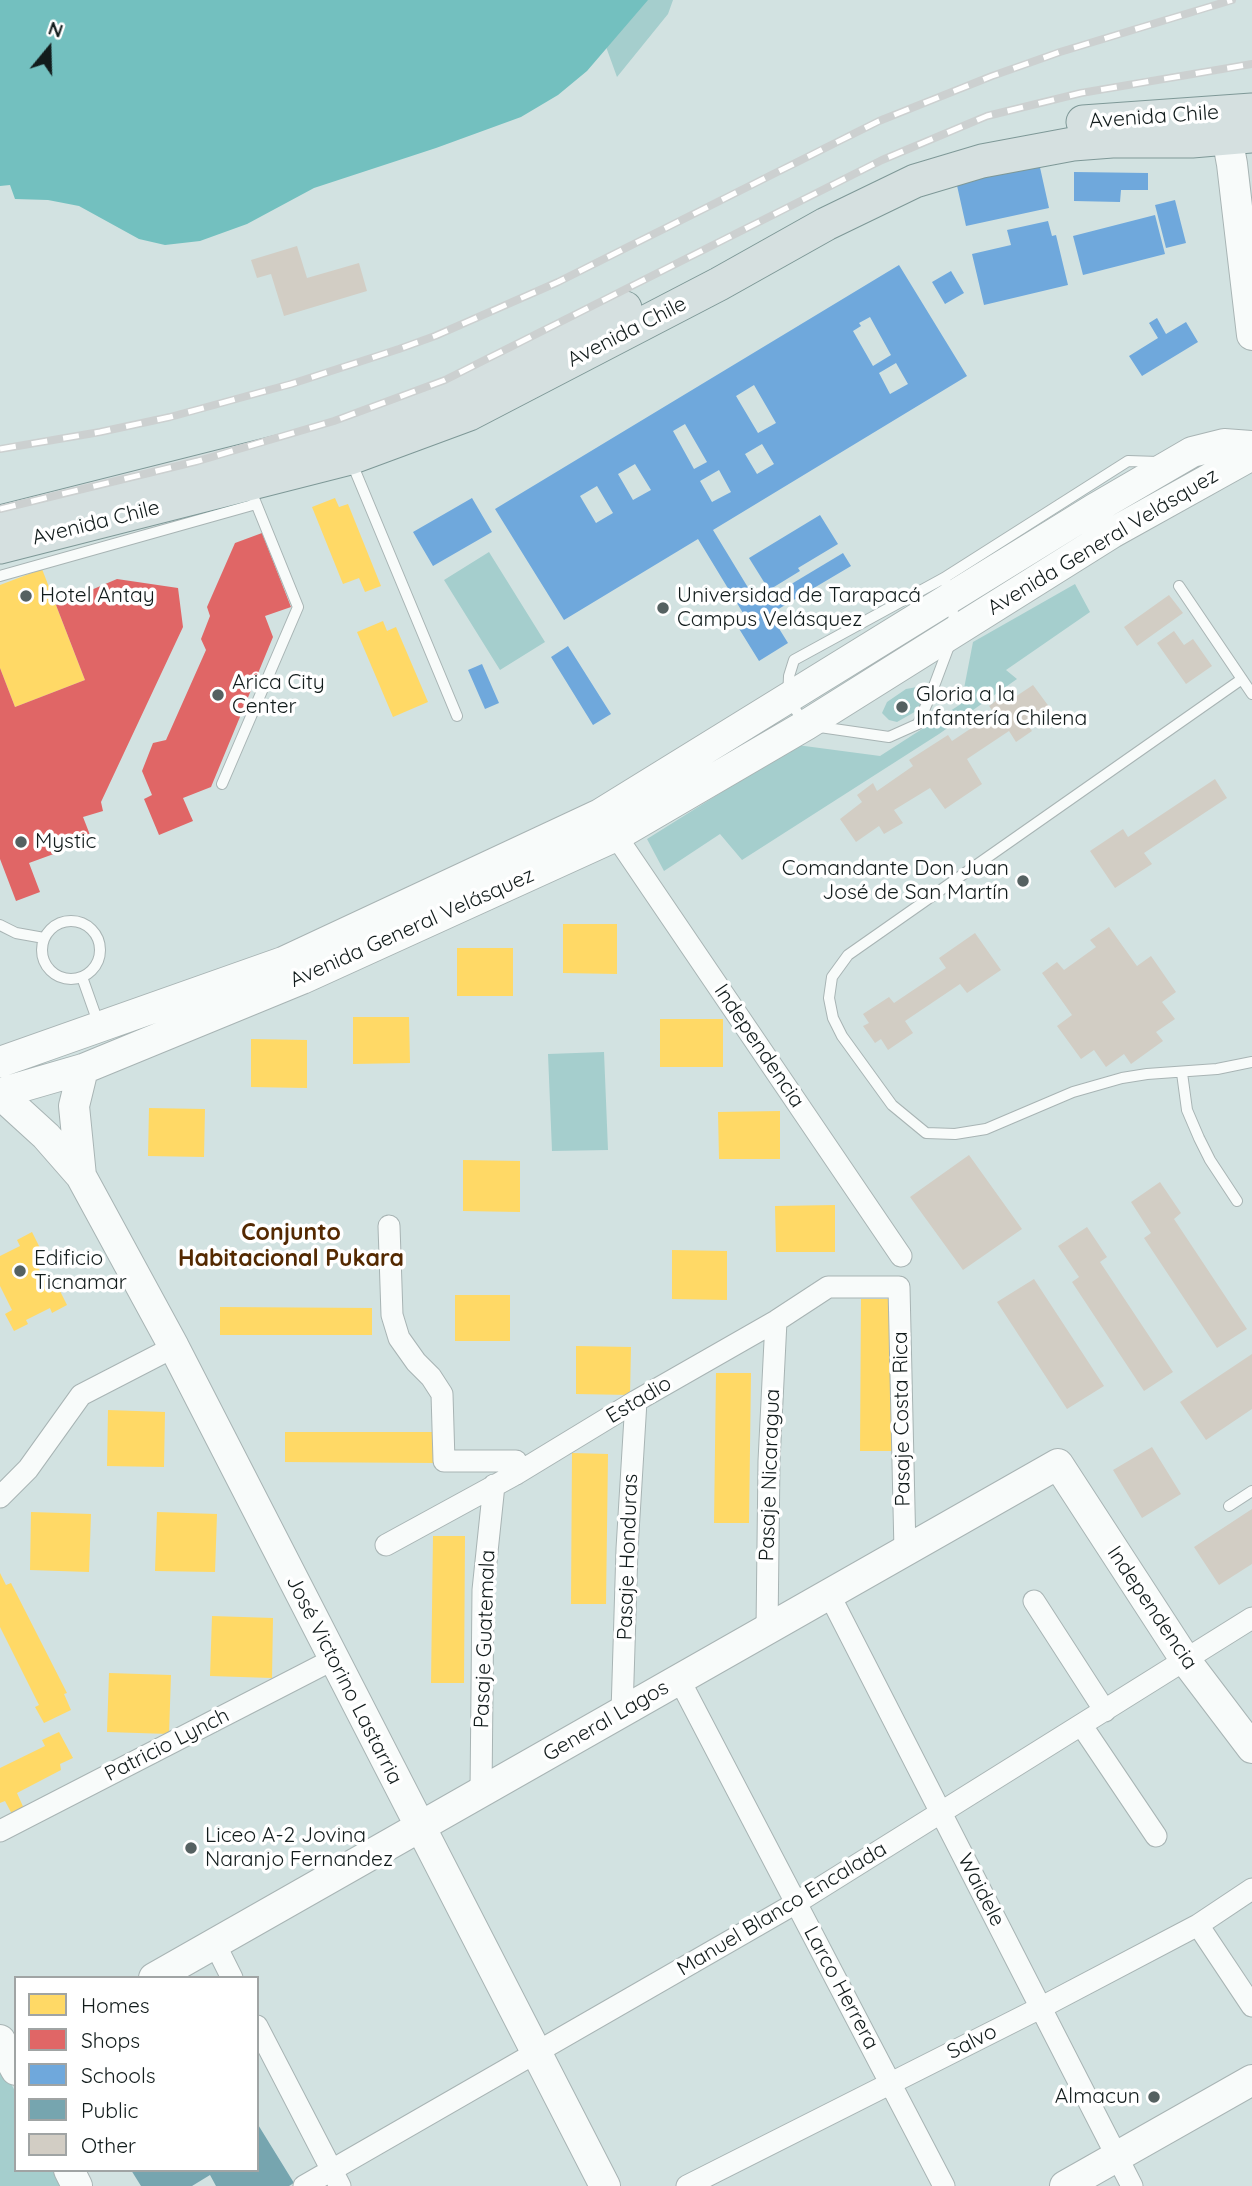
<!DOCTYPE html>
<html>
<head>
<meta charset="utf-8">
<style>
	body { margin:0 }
	#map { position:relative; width:1252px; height:2186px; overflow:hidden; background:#d2e2e1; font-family:Quicksand,sans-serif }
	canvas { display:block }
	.legend { position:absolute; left:14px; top:1976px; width:245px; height:196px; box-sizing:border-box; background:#fff; border:2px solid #a0a4a4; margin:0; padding:9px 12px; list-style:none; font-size:21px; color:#121c1c }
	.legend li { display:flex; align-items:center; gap:14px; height:35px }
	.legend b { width:35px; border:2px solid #a0a4a4 }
	.north { position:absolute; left:14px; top:14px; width:70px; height:70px; -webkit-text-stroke:5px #fff; paint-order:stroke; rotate:19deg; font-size:19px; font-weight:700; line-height:28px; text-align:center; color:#121c1c }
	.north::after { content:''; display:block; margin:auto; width:24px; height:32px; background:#121c1c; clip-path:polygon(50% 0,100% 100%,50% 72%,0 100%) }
</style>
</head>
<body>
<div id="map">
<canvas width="1252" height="2186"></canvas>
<ul class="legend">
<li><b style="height:19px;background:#ffd966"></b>Homes</li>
<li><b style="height:19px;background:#e06666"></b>Shops</li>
<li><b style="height:19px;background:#6fa8dc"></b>Schools</li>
<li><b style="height:19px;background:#76a5af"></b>Public</li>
<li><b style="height:19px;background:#d2cdc4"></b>Other</li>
</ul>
<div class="north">N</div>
</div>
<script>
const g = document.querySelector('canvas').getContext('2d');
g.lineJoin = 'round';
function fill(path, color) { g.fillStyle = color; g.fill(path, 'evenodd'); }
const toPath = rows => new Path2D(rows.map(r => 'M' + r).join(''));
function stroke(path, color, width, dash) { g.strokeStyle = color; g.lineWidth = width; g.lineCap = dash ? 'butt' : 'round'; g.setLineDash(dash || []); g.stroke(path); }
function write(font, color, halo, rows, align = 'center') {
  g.font = font + ' Quicksand,sans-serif'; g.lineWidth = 7; g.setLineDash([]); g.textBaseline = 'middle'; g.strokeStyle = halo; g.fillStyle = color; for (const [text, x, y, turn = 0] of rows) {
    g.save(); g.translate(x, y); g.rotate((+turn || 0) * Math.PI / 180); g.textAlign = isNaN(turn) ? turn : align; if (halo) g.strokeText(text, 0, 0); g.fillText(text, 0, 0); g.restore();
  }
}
fill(toPath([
	[550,0,673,0,668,14,617,77,605,44],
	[489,552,545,642,500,670,444,580],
	[1075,584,1090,612,1006,670,1017,679,939,734,742,860,720,834,664,871,647,839,797,745,880,756,961,704,973,642],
	[917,687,925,689,924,703,918,710,897,722,889,720,882,713,887,702,906,689],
	[604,1052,608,1150,552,1151,548,1054],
	[0,2063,16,2093,16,2170,57,2170,65,2186,0,2186]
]), '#a5cecd');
fill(toPath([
	[0,0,648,0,587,71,558,95,521,117,436,148,314,188,247,224,200,241,165,245,139,239,79,206,48,200,15,199,10,185,0,186]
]), '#73c0bf');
fill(toPath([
	[335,498,339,507,348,504,381,586,365,592,359,578,343,584,312,507],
	[42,569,85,680,15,707,0,668,0,585],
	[383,621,387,631,396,627,428,702,393,717,357,632],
	[563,924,617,924,617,974,563,973],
	[457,948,513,948,513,996,457,996],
	[353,1017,409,1017,410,1063,353,1064],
	[660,1019,723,1019,723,1067,660,1067],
	[251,1039,307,1040,307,1088,251,1087],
	[149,1108,205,1109,204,1157,148,1156],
	[780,1111,780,1159,719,1159,718,1112],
	[463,1160,520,1161,520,1212,463,1211],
	[835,1205,835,1252,776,1252,775,1206],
	[32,1232,42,1252,33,1257,49,1289,57,1285,67,1305,52,1313,50,1308,26,1320,28,1324,14,1331,5,1314,12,1310,0,1286,0,1256,20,1246,17,1240],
	[672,1250,727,1251,727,1300,672,1299],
	[455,1295,510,1295,510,1341,455,1341],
	[861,1299,898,1299,897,1451,860,1451],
	[220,1307,372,1308,372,1335,220,1335],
	[576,1346,631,1347,630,1395,576,1394],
	[716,1373,751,1373,749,1523,714,1523],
	[108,1410,165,1412,164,1467,107,1466],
	[285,1432,435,1432,435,1463,285,1462],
	[572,1453,608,1454,606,1604,571,1604],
	[31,1512,91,1514,89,1572,30,1570],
	[157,1512,217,1514,215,1572,155,1571],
	[433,1536,465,1536,464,1683,431,1683],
	[0,1573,6,1585,11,1583,67,1693,64,1694,71,1710,44,1723,35,1707,39,1705,0,1627],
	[212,1616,273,1618,272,1678,210,1676],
	[109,1673,171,1675,169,1734,107,1732],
	[59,1732,73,1758,60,1764,61,1770,17,1793,25,1811,13,1816,5,1801,0,1803,0,1768,45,1746,42,1740]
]), '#ffd966');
fill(toPath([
	[262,533,291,607,265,616,273,637,211,787,183,798,193,821,159,835,144,799,152,795,142,771,153,743,166,740,206,650,201,639,210,616,207,607,235,543],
	[117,579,178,588,183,627,101,802,103,811,83,817,92,840,29,863,40,892,16,901,0,859,0,668,15,707,85,680,56,605]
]), '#e06666');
fill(toPath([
	[1039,163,1049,208,966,226,956,181],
	[1074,172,1148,173,1148,190,1121,190,1120,202,1074,201],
	[1175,200,1186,243,1166,248,1155,205],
	[1155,215,1165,254,1083,275,1073,236],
	[1048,221,1052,236,1056,235,1068,285,984,305,972,254,1011,245,1007,230],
	[899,265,967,376,713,530,758,604,843,553,851,566,770,614,788,643,759,661,733,619,743,613,698,539,564,620,495,509],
	[870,317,891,355,873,366,853,331,861,326,859,323],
	[896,363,908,384,890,394,879,373],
	[754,385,776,423,758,433,736,396],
	[685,424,707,462,694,469,673,431],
	[762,444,774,464,757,474,745,454],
	[635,464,651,490,633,500,618,474],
	[719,470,731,492,712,502,700,481],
	[597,486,613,513,596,523,580,496],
	[951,271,964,293,945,304,932,282],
	[1157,318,1166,334,1186,322,1198,342,1142,376,1129,356,1158,338,1149,323],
	[472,498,492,532,433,566,413,532],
	[820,515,838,544,798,568,800,571,769,590,749,558],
	[568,646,611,714,593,725,551,657],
	[482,664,499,703,485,709,468,670]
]), '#6fa8dc');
fill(toPath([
	[257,2123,294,2183,289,2186,216,2186,210,2175,192,2186,141,2186,131,2170,257,2170]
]), '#76a5af');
fill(toPath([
	[297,246,307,278,359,263,367,291,284,316,271,274,257,278,251,260],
	[1169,595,1183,613,1137,646,1124,627],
	[1174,631,1184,645,1193,639,1212,666,1186,684,1157,643],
	[1033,685,1050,708,1027,724,1032,731,1016,742,1009,731,967,759,982,784,945,809,930,788,894,810,903,823,884,834,879,826,856,842,840,819,862,802,857,795,873,783,877,791,913,766,909,760,948,735,952,741,994,713,989,706,1004,695,1009,701],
	[1215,779,1227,798,1144,853,1152,864,1115,888,1090,851,1123,829,1128,837],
	[1109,927,1137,966,1151,956,1176,992,1162,1002,1175,1019,1156,1032,1163,1041,1131,1064,1124,1054,1106,1067,1094,1050,1081,1059,1057,1026,1072,1015,1042,973,1057,962,1064,970,1096,947,1090,940],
	[975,933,1001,970,967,993,960,984,905,1021,913,1033,888,1050,881,1039,875,1043,863,1026,869,1023,863,1014,889,997,894,1003,946,968,939,958],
	[969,1155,1022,1229,963,1270,910,1197],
	[1160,1182,1181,1213,1174,1219,1247,1329,1217,1348,1144,1238,1151,1233,1131,1202],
	[1087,1227,1107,1257,1100,1262,1173,1372,1144,1391,1072,1282,1079,1277,1058,1246],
	[1034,1279,1104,1386,1067,1409,997,1302],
	[1252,1354,1252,1409,1206,1440,1180,1402],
	[1152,1447,1181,1494,1142,1518,1113,1470],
	[1252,1509,1252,1564,1219,1585,1194,1547]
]), '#d2cdc4');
const lane = toPath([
	[351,461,457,716],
	[0,576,256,504],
	[944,578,951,596,955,630,931,694,918,724,889,737,806,725,788,699,789,676,794,660,944,578,1128,461,1158,462],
	[1179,586,1252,694],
	[1242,679,848,955,832,977,829,998,833,1018,842,1036,892,1105,926,1133,955,1134,986,1129,1073,1092,1122,1078,1147,1074,1217,1069,1252,1062],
	[222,784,298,607,249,486],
	'42 950a29 29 0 1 1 58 0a29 29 0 1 1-58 0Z',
	[0,925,16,933,44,938],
	[82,977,99,1025],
	[1182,1073,1187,1110,1199,1138,1210,1160,1237,1201],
	[1229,1506,1252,1491]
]);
const street = toPath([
	[616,836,901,1256],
	[389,1226,392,1315,399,1338,416,1362,431,1377,442,1394,444,1461,516,1461,516,1474],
	[0,1497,28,1469,81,1395,174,1347],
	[386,1545,516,1474,636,1401,776,1321,828,1287,899,1287,905,1551],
	[829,1594,1132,2186],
	[1034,1601,1105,1711],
	[767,1629,769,1461,776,1321],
	[679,1679,944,2186],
	[622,1712,627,1549,636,1401],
	[1082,1726,1156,1836],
	[481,1792,483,1590,494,1485],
	[0,1831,334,1659],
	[1198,1925,1252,2006],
	[215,1944,232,1978],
	[257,2026,340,2186],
	[304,2186,796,1903,1252,1618],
	[687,2186,1042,2007,1198,1925,1252,1889]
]);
const secondary = toPath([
	[1223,115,1232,164,1252,335],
	[0,1062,283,962,600,814,1094,509,1192,452,1224,444,1252,446],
	[0,1093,83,1069,302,979,616,836,806,725,1112,533,1252,455],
	[0,1094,46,1136,81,1176,174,1347,605,2186],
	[81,1176,74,1106,83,1069],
	[154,1978,1058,1464,1186,1661,1252,1748],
	[0,2040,16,2070],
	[69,2170,77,2186],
	[1065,2186,1252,2080]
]);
const primary = toPath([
	[1083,122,1252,110],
	[0,522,338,437,455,392,625,308],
	[0,547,350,458,469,414,719,284,826,224,915,181,982,161,1073,144,1112,141,1192,141,1252,136]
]);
stroke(lane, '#a8b4b4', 12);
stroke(street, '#a8b4b4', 23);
stroke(secondary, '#a8b4b4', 32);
stroke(primary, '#7e9897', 35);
stroke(lane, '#f8fbfa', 10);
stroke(street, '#f8fbfa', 21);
stroke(secondary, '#f8fbfa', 30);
stroke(primary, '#d5e0e0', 33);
const rail = toPath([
	[0,449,100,432,170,417,291,384,399,349,435,336,558,282,879,121,992,76,1060,52,1232,0],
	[0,509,198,461,334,421,445,380,882,160,987,116,1081,93,1252,64]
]);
stroke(rail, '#ccd0d0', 8);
stroke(rail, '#fff', 5, [16]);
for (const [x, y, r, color] of [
	[26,596,7,"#556161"],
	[663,608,7,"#556161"],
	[218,695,7,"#556161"],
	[902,707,7,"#556161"],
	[21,842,7,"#556161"],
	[1023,881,7,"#556161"],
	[20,1271,7,"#556161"],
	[191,1848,7,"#556161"],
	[1154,2097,7,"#556161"]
]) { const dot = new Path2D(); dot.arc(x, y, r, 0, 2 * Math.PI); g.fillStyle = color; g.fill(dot); stroke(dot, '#fff', 2.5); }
write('21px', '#121c1c', '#fff', [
	["Avenida Chile",1154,117,-4],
	["Avenida Chile",627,332,-27],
	["Avenida Chile",96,523,-14],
	["Avenida General Velásquez",1103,542,-31],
	["Avenida General Velásquez",412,928,-24],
	["Independencia",759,1046,56],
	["Estadio",639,1400,-31],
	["Pasaje Costa Rica",902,1419,-91],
	["Pasaje Nicaragua",770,1475,-88],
	["Pasaje Honduras",628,1557,-88],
	["Independencia",1152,1608,56],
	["Pasaje Guatemala",485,1639,-88],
	["José Victorino Lastarria",344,1680,63],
	["General Lagos",606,1721,-30],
	["Patricio Lynch",167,1745,-27],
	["Waidele",981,1890,63],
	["Manuel Blanco Encalada",782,1909,-31],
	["Larco Herrera",841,1988,62],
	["Salvo",972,2042,-27]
]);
write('21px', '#121c1c', '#fff', [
	["Hotel Antay",40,596],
	["Universidad de Tarapacá",677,596],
	["Campus Velásquez",677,620],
	["Arica City",232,683],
	["Center",232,707],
	["Gloria a la",916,695],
	["Infantería Chilena",916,719],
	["Mystic",35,842],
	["Comandante Don Juan",1009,869,"right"],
	["José de San Martín",1009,893,"right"],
	["Edificio",34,1259],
	["Ticnamar",34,1283],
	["Liceo A-2 Jovina",205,1836],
	["Naranjo Fernandez",205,1860],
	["Almacun",1140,2097,"right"]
], 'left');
write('bold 23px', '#542901', '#fff', [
	["Conjunto",291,1233],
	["Habitacional Pukara",291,1259]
]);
</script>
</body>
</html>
